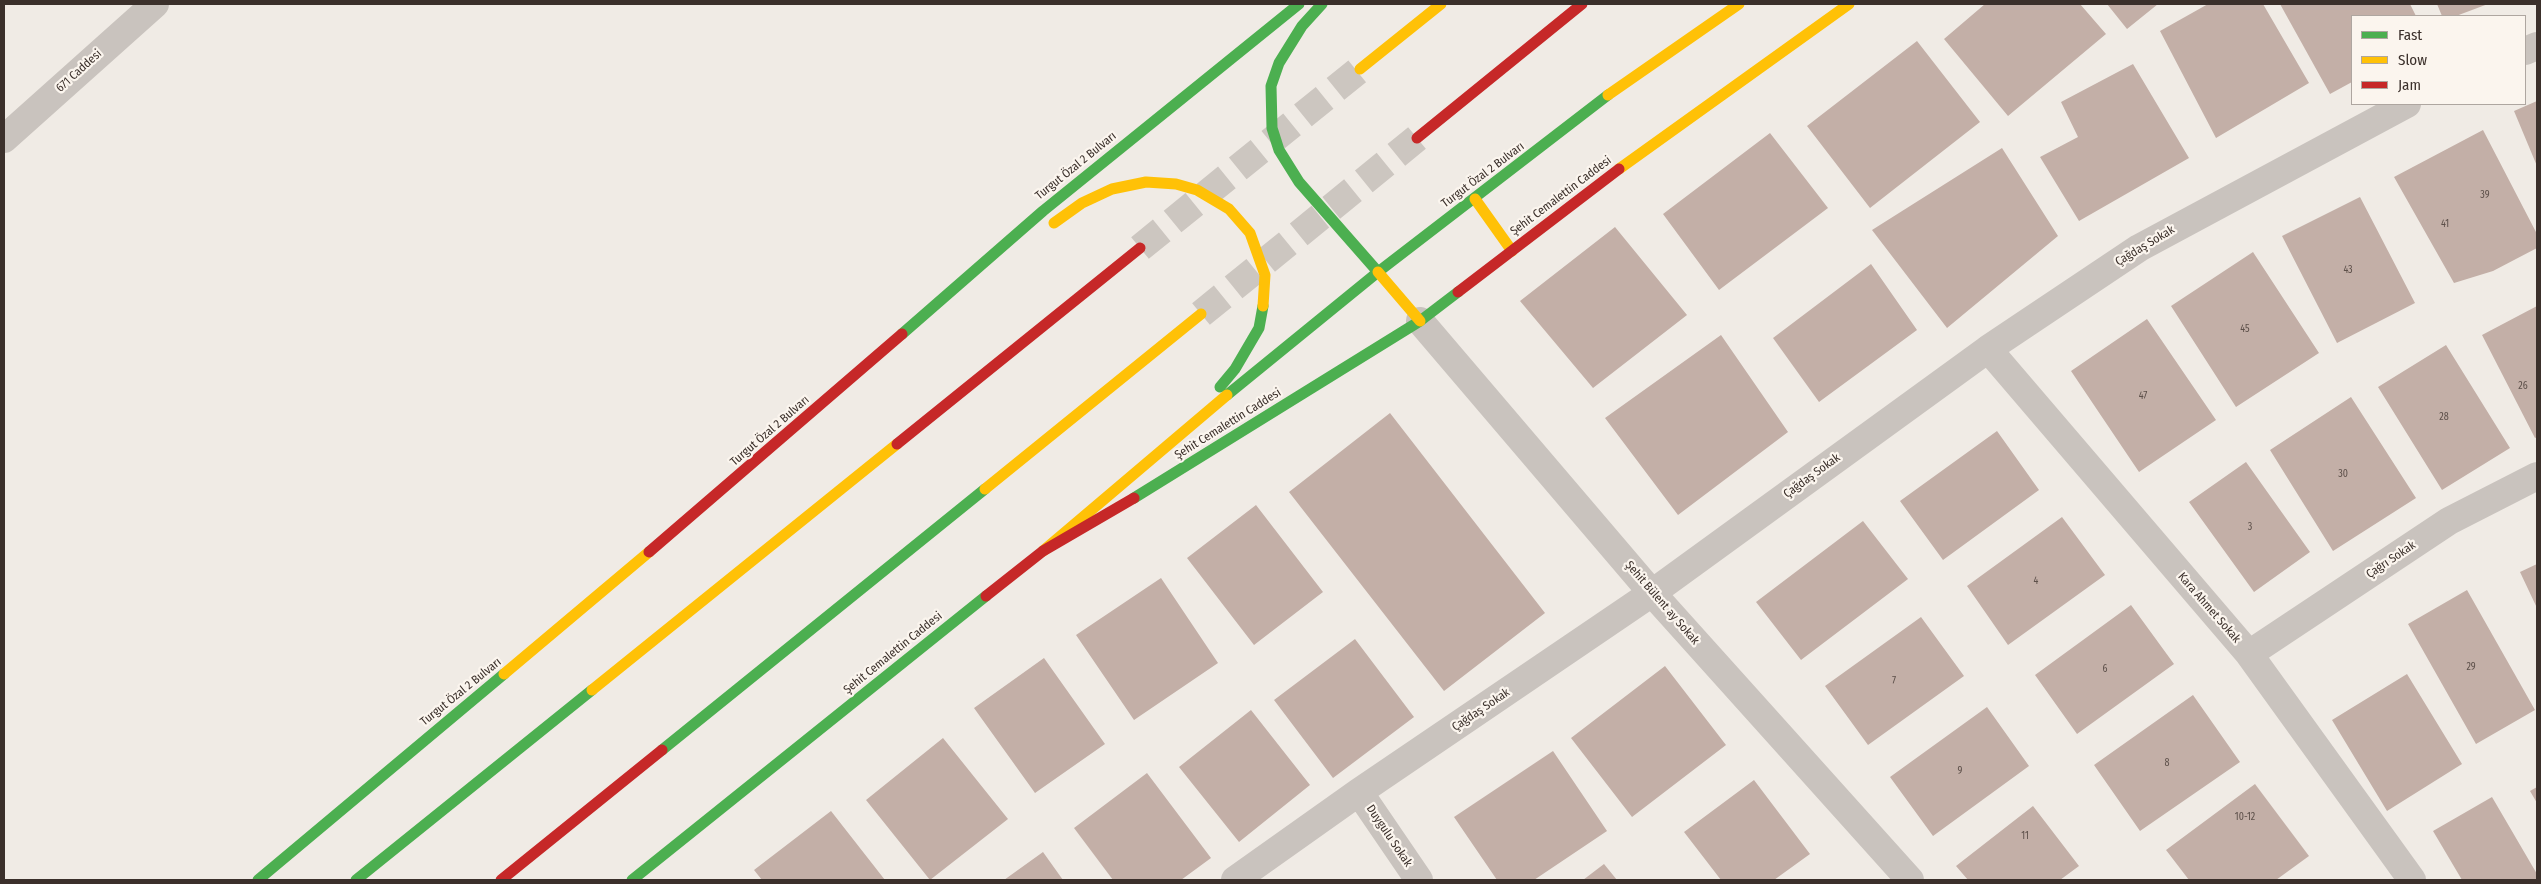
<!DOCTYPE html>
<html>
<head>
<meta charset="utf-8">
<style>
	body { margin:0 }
	#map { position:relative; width:2541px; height:884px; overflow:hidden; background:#f0ebe5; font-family:"Fira Sans Condensed",sans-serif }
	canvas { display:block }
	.frame { position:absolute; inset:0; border:5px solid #3b302b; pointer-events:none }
	.legend { position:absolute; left:2351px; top:15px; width:175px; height:90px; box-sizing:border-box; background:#fbf5ee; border:1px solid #aea6a0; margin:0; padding:6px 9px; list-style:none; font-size:15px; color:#3b302b }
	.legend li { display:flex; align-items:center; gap:10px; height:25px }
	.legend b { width:25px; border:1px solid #aea6a0 }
</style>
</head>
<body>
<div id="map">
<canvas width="2541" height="884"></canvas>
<div class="frame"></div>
<ul class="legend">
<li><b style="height:6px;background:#4caf50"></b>Fast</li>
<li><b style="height:6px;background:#ffc107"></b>Slow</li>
<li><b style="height:6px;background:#c62828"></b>Jam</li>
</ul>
</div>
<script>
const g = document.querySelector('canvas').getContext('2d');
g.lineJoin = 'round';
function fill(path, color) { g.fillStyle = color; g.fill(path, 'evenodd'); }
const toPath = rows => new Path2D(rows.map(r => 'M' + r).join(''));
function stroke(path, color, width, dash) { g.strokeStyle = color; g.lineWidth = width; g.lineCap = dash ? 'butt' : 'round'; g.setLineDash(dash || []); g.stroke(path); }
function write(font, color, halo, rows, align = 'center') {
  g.font = font + ' "Fira Sans Condensed",sans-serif'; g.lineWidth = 4.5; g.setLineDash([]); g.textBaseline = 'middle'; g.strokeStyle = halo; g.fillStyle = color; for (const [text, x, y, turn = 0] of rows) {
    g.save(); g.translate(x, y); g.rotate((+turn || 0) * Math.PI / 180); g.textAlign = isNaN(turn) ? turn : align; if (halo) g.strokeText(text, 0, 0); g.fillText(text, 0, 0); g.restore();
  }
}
fill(toPath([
	[1985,4,2080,4,2106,34,2008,116,1944,39],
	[2107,4,2158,4,2127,29],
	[2208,4,2263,4,2309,83,2216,138,2160,31],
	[2280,4,2410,4,2416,16,2352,16,2352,82,2330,94],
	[2437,4,2488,4,2456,16,2442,16],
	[1917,41,1980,122,1870,208,1807,126],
	[2133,64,2189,158,2079,221,2040,157,2078,137,2061,102],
	[2537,101,2537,166,2514,111],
	[2483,130,2537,234,2537,248,2493,271,2454,283,2394,177],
	[1770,133,1828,208,1719,290,1663,214],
	[2002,148,2058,236,1947,328,1872,230],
	[2360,197,2415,303,2337,343,2282,236],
	[1615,227,1687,315,1593,388,1520,301],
	[2253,252,2319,353,2236,407,2171,306],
	[1871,264,1917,330,1819,402,1773,338],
	[2537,306,2537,437,2535,438,2482,335],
	[2147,319,2216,420,2139,472,2071,371],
	[1721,335,1788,432,1678,515,1605,418],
	[2446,345,2510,448,2442,490,2378,387],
	[2351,397,2416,498,2333,551,2270,450],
	[1390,413,1545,613,1444,691,1289,492],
	[1997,431,2039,490,1943,560,1900,501],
	[2246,462,2310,552,2254,592,2189,502],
	[1256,505,1323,592,1254,645,1187,558],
	[2062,517,2105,575,2008,645,1967,586],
	[1863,521,1908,579,1801,660,1756,602],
	[2537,564,2537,608,2520,572],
	[1161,578,1218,663,1134,720,1076,635],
	[2467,590,2535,710,2476,744,2408,624],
	[2131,605,2174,664,2077,734,2035,675],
	[1921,617,1964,676,1868,745,1825,686],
	[1355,639,1414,717,1333,778,1274,700],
	[1044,658,1105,744,1035,793,974,708],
	[1665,666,1726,745,1632,817,1571,738],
	[2407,674,2462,764,2387,811,2332,720],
	[2193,695,2240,762,2140,831,2094,765],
	[1987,707,2029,766,1933,836,1890,777],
	[1251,710,1310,785,1239,842,1179,767],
	[943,738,1008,819,930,880,866,800],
	[1553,751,1607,831,1534,880,1497,880,1454,817],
	[1147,773,1211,858,1181,880,1113,880,1074,828],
	[1754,780,1810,854,1774,880,1721,880,1684,832],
	[2255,784,2309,856,2276,880,2189,880,2166,850],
	[2537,787,2537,803,2530,791],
	[2492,797,2537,874,2537,880,2462,880,2433,831],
	[2033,806,2079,866,2060,880,1968,880,1956,866],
	[831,811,885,880,762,880,754,870],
	[1043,852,1063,880,1004,880],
	[1604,864,1617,880,1583,880]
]), '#c3afa7');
stroke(toPath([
	[1140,248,1360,69],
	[1201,314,1417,138]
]), '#ccc6c0', 28, [28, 14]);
stroke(toPath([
	[2525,51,2537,46],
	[4,139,155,4],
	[1420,321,1652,593,1910,880],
	[1988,349,2249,654,2412,880],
	[2249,654,2449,521,2537,476],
	[1359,792,1419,880],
	[1235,880,1359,792,1652,593,1988,349,2139,248,2407,104]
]), '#c9c3be', 28);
stroke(toPath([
	[1322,4,1302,26,1279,63,1271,86,1272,128,1279,150,1299,182,1378,272],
	[902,334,1043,211,1299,4],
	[1220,387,1235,369,1259,328,1263,306],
	[1227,395,1378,272,1608,95],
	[1134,498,1420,321,1458,292],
	[662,750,985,489],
	[258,880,504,674],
	[356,880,592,690],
	[632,880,986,596]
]), '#4caf50', 11);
stroke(toPath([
	[1360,69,1441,4],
	[1608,95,1739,4],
	[1619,169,1849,4],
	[1475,199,1512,251],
	[1054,223,1082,203,1112,189,1146,182,1176,184,1197,190,1229,209,1250,233,1265,275,1263,306],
	[1378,272,1420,321],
	[985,489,1201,314],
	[1043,551,1227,395],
	[504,674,649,552],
	[592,690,897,444]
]), '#ffc107', 11);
stroke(toPath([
	[1417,138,1582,4],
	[1458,292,1619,169],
	[897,444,1140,248],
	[649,552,902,334],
	[986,596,1043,551,1134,498],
	[501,880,662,750]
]), '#c62828', 11);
write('10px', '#5d504a', null, [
	["39",2485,195],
	["41",2445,224],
	["43",2348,270],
	["45",2245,329],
	["26",2523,386],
	["47",2143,396],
	["28",2444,417],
	["30",2343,474],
	["3",2250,527],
	["4",2036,581],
	["29",2471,667],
	["6",2105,669],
	["7",1894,681],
	["8",2167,763],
	["9",1960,771],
	["10-12",2245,817],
	["11",2025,836]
]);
write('12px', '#3b302b', '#fbf5ee', [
	["671 Caddesi",79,71,-42],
	["Turgut Özal 2 Bulvarı",1076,166,-39],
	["Turgut Özal 2 Bulvarı",1483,175,-37],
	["Şehit Cemalettin Caddesi",1561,196,-37],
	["Çağdaş Sokak",2145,246,-31],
	["Şehit Cemalettin Caddesi",1228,424,-32],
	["Turgut Özal 2 Bulvarı",770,431,-41],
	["Çağdaş Sokak",1812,476,-36],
	["Çağrı Sokak",2391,560,-34],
	["Şehit Bülent ay Sokak",1662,603,49],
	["Kara Ahmet Sokak",2209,608,49],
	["Şehit Cemalettin Caddesi",893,653,-39],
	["Turgut Özal 2 Bulvarı",461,692,-39],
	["Çağdaş Sokak",1481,710,-34],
	["Duygulu Sokak",1389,836,56]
]);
</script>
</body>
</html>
